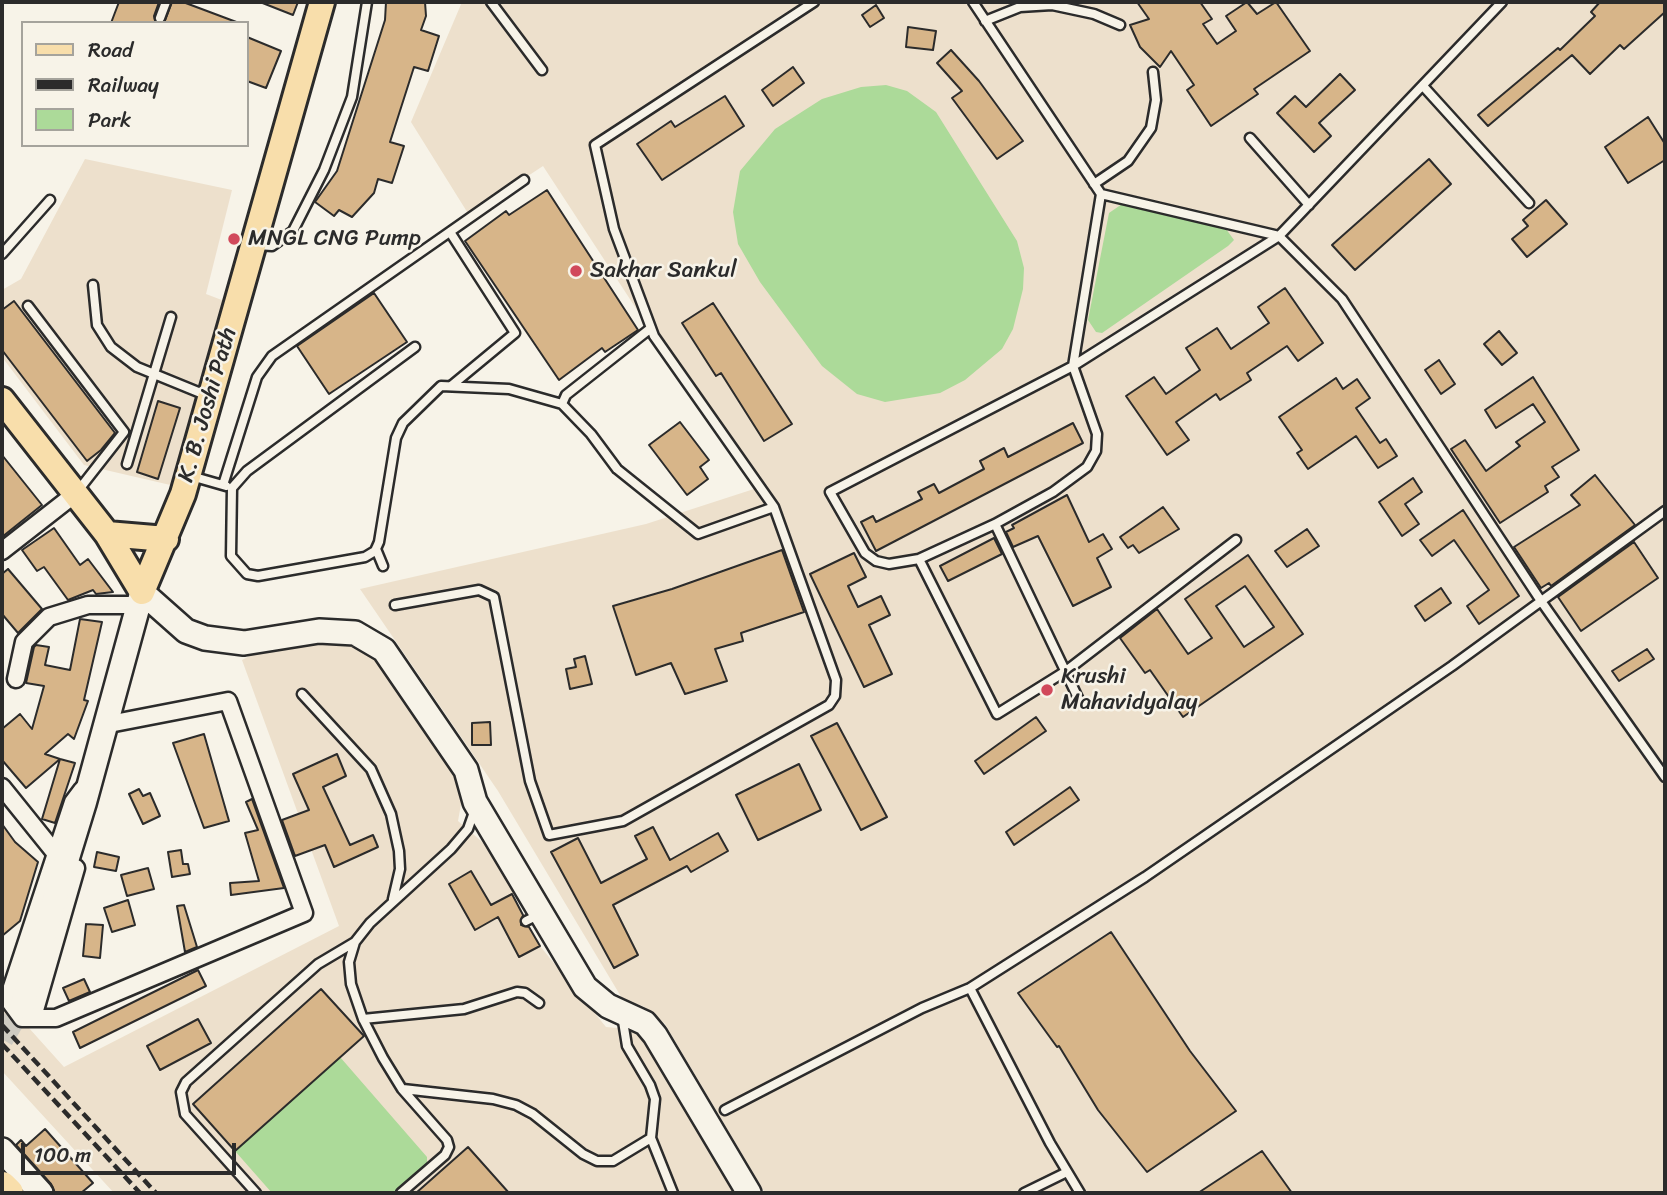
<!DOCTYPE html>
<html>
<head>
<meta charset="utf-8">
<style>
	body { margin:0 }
	#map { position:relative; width:1667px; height:1195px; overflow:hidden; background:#f7f3e8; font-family:Sriracha,sans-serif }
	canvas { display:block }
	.frame { position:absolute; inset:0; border:4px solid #2b2b2b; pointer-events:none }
	.legend { position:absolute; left:21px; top:21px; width:228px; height:126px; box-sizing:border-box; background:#f7f3e8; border:2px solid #a5a39c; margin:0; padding:9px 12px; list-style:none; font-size:21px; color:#2b2b2b }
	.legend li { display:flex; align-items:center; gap:14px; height:35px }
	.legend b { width:35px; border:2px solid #a5a39c }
	.scale { position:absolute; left:21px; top:1143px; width:215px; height:32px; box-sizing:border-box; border:4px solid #2b2b2b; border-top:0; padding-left:9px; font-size:21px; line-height:24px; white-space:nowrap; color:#2b2b2b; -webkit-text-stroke:5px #f7f3e8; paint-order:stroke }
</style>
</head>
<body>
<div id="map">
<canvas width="1667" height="1195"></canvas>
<div class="frame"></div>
<ul class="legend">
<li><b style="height:9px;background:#f8deab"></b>Road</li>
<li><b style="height:9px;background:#2b2b2b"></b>Railway</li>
<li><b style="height:19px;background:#acda99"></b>Park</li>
</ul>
<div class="scale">100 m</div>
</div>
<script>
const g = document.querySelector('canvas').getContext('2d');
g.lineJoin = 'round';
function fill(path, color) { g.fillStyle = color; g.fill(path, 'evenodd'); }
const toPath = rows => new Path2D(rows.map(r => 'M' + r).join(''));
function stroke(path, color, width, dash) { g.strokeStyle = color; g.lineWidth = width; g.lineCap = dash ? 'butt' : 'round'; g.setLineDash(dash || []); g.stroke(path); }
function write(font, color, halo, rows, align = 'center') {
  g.font = font + ' Sriracha,sans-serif'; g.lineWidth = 5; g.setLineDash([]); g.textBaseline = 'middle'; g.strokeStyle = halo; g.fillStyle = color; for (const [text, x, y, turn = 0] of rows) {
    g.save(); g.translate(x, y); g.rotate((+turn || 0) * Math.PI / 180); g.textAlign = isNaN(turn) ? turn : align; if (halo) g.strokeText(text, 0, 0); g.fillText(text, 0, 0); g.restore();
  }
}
fill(toPath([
	[462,2,1665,2,1665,1193,765,1193,665,1024,643,1006,623,1000,498,791,360,589,646,524,754,489,543,166,469,215,411,122],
	[85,159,232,190,206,294,227,302,179,487,84,465,2,357,2,290,21,279],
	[336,640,353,642,380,659,455,772,463,793,458,821,488,847,518,890,512,895,540,946,606,1027,640,1030,738,1193,114,1193,2,1071,2,998,64,1067,339,926,242,660,259,651]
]), '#ede0cc');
fill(toPath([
	[886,85,907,91,936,112,1017,241,1024,268,1023,289,1013,329,1002,349,965,380,940,393,885,402,857,394,822,366,760,282,738,244,733,212,740,171,775,129,822,99,861,87],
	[1125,202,1226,229,1234,240,1228,246,1102,333,1096,332,1088,320,1109,213],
	[340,1057,427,1157,427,1166,396,1193,272,1193,235,1151]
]), '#acda99');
const building = toPath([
	[119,2,159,2,154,16,156,23,111,23,119,2],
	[172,2,183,2,239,23,164,23,172,2],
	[260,2,298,2,293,15,260,2],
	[386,2,425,2,426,16,421,30,439,36,428,71,414,67,390,142,404,146,392,183,378,179,374,193,352,217,339,210,334,216,315,202,337,171,385,20,386,2],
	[1137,2,1200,2,1212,19,1203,24,1217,44,1236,31,1226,16,1247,2,1257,14,1276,2,1310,51,1254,89,1258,94,1211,126,1187,90,1194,85,1171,51,1160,67,1140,47,1130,25,1149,19,1137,2],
	[1600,2,1665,2,1665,12,1624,49,1620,45,1590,74,1572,55,1488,126,1478,115,1558,48,1560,50,1595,16,1591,12,1600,2],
	[876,5,884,18,870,27,862,15,876,5],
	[908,27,936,31,933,50,906,47,908,27],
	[247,37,281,51,266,88,247,81,247,37],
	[951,50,979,81,1023,141,997,159,952,98,962,91,937,63,951,50],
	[793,67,804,83,773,106,762,90,793,67],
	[1340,74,1355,90,1319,123,1331,136,1314,152,1277,113,1295,96,1306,107,1340,74],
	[725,96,744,126,662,180,637,144,671,121,675,127,725,96],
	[1648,117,1665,144,1665,160,1628,183,1605,147,1648,117],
	[1429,159,1451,184,1355,270,1332,245,1429,159],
	[547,190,638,330,605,352,602,348,559,380,465,241,506,211,509,215,547,190],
	[1546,200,1567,224,1527,257,1512,239,1528,226,1523,220,1546,200],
	[1285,288,1323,343,1298,361,1287,346,1247,373,1251,380,1220,400,1216,394,1176,422,1189,440,1167,455,1126,396,1154,377,1166,394,1200,370,1186,348,1217,328,1231,349,1269,323,1258,307,1285,288],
	[374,293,407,342,329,394,297,346,374,293],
	[14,301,115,433,101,450,87,461,2,350,2,310,14,301],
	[713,303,792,424,764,441,721,373,716,376,682,323,713,303],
	[1499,331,1517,353,1502,365,1484,344,1499,331],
	[1439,360,1455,384,1441,394,1425,370,1439,360],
	[1533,377,1579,450,1552,467,1559,477,1545,486,1548,492,1500,523,1451,449,1465,440,1486,471,1520,446,1516,442,1545,422,1533,404,1496,428,1485,410,1533,377],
	[1336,378,1343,389,1357,379,1370,398,1356,408,1380,443,1386,439,1397,456,1378,468,1356,436,1308,469,1297,453,1302,450,1279,417,1336,378],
	[158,401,180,408,158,479,137,472,158,401],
	[680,422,709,460,700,467,708,479,687,495,649,445,680,422],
	[1073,423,1083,443,876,551,861,522,873,516,876,522,922,499,918,492,934,484,939,493,984,469,980,461,1004,448,1008,457,1073,423],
	[2,455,42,505,2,537,2,455],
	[1595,475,1635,525,1551,586,1549,583,1541,588,1514,547,1580,505,1571,495,1595,475],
	[1413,478,1422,492,1405,504,1419,524,1402,536,1379,502,1413,478],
	[1067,495,1089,542,1103,534,1112,549,1097,558,1111,587,1073,606,1038,536,1013,547,1006,532,1014,528,1012,525,1067,495],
	[1163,507,1179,529,1139,553,1133,545,1128,548,1120,537,1163,507],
	[1463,510,1519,596,1479,624,1467,606,1489,590,1454,540,1432,556,1420,540,1463,510],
	[54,528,80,565,88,559,113,592,96,594,93,590,68,600,44,567,37,571,22,550,54,528],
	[1307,529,1319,546,1287,567,1275,551,1307,529],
	[994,538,1002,554,948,581,940,566,994,538],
	[1634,542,1658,578,1581,631,1558,597,1634,542],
	[782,550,804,612,741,633,743,641,715,649,727,681,685,694,671,663,636,675,613,606,672,589,782,550],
	[854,553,866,577,848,586,858,607,881,596,890,615,869,625,892,674,864,687,810,574,854,553],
	[1248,555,1303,634,1183,717,1150,670,1145,673,1120,638,1157,609,1188,654,1212,638,1185,599,1248,555],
	[1245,586,1274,627,1244,647,1216,606,1245,586],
	[8,569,42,609,18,633,2,614,2,574,8,569],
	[1441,588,1451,603,1425,621,1415,606,1441,588],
	[80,619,102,622,84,700,88,701,74,739,68,734,45,754,60,759,26,788,2,760,2,729,20,714,32,729,44,686,26,683,34,647,36,645,49,647,45,665,70,670,80,619],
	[1647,649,1654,659,1619,681,1612,671,1647,649],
	[585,656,592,684,570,689,566,669,576,667,574,659,585,656],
	[1036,717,1046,731,984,774,975,761,1036,717],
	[490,722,491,745,472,745,472,723,490,722],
	[837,723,887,817,861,830,811,736,837,723],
	[204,734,229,821,204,828,173,743,204,734],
	[337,754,346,776,323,787,350,845,373,835,378,847,334,867,325,845,295,856,282,820,309,810,293,774,337,754],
	[60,759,75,763,55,823,42,819,60,759],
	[799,764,821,810,758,840,736,795,799,764],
	[1070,787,1079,800,1014,845,1006,832,1070,787],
	[139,789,143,796,150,793,160,816,143,824,129,794,139,789],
	[252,799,284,888,231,895,230,883,259,881,245,833,258,830,246,802,252,799],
	[2,824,15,842,38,862,20,921,2,936,2,824],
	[653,827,670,860,718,833,728,851,691,872,687,866,613,905,638,955,614,968,551,852,578,838,601,883,647,859,635,836,653,827],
	[181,850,183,864,188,864,190,874,172,877,168,852,181,850],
	[97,852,119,857,116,871,94,867,97,852],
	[148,868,154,889,127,896,121,875,148,868],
	[471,871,491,905,512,894,523,915,521,925,529,927,540,946,519,957,498,917,475,930,449,884,471,871],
	[128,900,135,925,112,932,104,908,128,900],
	[184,905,197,947,185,952,177,906,184,905],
	[86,924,103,925,100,958,83,956,86,924],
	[1111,932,1190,1051,1236,1111,1147,1172,1098,1110,1059,1046,1057,1047,1018,993,1111,932],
	[198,970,206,986,80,1048,73,1032,198,970],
	[84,979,90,992,69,1001,63,988,84,979],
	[321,989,364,1036,235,1151,193,1104,321,989],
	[198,1019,211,1043,160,1070,147,1046,198,1019],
	[45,1129,93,1183,81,1193,55,1193,51,1184,16,1145,21,1140,26,1146,45,1129],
	[468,1147,509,1193,416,1193,468,1147],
	[1262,1151,1292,1193,1198,1193,1262,1151]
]);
fill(building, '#d7b589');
stroke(building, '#2b2b2b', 2);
stroke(toPath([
	[2,1039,22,1006]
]), '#cecbc2', 23, [23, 11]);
const lane = toPath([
	[491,2,542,70],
	[973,2,1101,194,1279,236,1342,299,1541,601,1665,777],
	[160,18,166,2],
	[985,21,1020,7,1052,5,1094,14,1120,25],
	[1423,86,1529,203],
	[1250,138,1309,205],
	[1094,184,1128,161,1151,128,1156,100,1153,72],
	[1101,194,1073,366,1097,434,1096,451,1087,467,1053,492,995,524,919,559,889,564,876,561,865,553,830,492,1073,366,1279,236,1502,2],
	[450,232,515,333,451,386],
	[257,245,272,246,293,231,324,170,352,97,367,2],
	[2,254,50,200],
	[93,285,97,325,111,347,137,367,208,396],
	[28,306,124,432,77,492],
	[415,347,247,471,232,488,231,556,247,574,258,576,365,557,375,551,379,542,396,438,403,423,441,386,509,389,562,404,591,434,617,469,698,534,774,507],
	[562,404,566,395,651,328],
	[127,464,171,317],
	[191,476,226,486],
	[223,485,257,377,272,356,524,180],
	[995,524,1080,702],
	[376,549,383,566],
	[919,559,997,714,1066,671,1236,540],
	[395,605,479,590,494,597,530,781,549,835,623,821,829,705,835,696,836,680,774,507,654,336,614,229,595,145,814,2],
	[302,694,371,769,391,814,399,851,400,869,393,899],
	[526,921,540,914],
	[970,988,1050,1143,1080,1193],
	[622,1015,627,1046,650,1085,655,1099,651,1138,673,1193],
	[363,1019,464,1009,517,992,525,993,539,1003],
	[403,1089,493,1099,516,1105,533,1114,583,1154,597,1161,613,1161,651,1138],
	[725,1110,922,1008,970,988,1145,877,1452,666,1665,511],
	[256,1193,185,1114,181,1092,186,1082,318,964,355,942],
	[401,1193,445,1155,449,1147,447,1140,402,1089,383,1058,363,1019,351,984,349,962,355,942,370,923,451,849,468,829,474,812],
	[1024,1193,1067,1172]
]);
const street = toPath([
	[2,551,75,494],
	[16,679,24,642,49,617,88,605,137,605],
	[2,787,56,854],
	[82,790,73,802,8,999,22,1018,56,1018,304,913,228,701,104,725],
	[33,1017,76,868]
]);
const secondary = toPath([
	[22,1006,84,804,142,592,186,631,205,638,244,643,319,631,355,633,384,650,466,770,475,802,585,987,608,1006,645,1023,655,1035,749,1193],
	[2,1150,41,1193]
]);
const primary = toPath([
	[2,400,107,534,142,592],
	[107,534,166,539],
	[142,592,183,494,322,2]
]);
const highway = toPath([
	[2,1187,8,1193]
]);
stroke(lane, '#2b2b2b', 13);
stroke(street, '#2b2b2b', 21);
stroke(secondary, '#2b2b2b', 28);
stroke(primary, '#2b2b2b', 30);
stroke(highway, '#2b2b2b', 35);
stroke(lane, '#f7f3e8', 8);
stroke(street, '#f7f3e8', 16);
stroke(secondary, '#f7f3e8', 23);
stroke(primary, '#f8deab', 24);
stroke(highway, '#f8deab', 30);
stroke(toPath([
	[2,1025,156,1193],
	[2,1044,140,1193]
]), '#2b2b2b', 4.5, [10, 5]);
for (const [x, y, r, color] of [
	[234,239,7,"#d1495b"],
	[576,271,7,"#d1495b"],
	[1047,690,7,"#d1495b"]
]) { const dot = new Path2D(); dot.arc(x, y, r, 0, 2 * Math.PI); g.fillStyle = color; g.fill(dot); stroke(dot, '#f7f3e8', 2.5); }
write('23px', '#2b2b2b', '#f7f3e8', [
	["MNGL CNG Pump",248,239],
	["Sakhar Sankul",590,271],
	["Krushi",1061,677],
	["Mahavidyalay",1061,703]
], 'left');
write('23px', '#2b2b2b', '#f7f3e8', [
	["K. B. Joshi Path",208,405,-74]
]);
</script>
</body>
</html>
